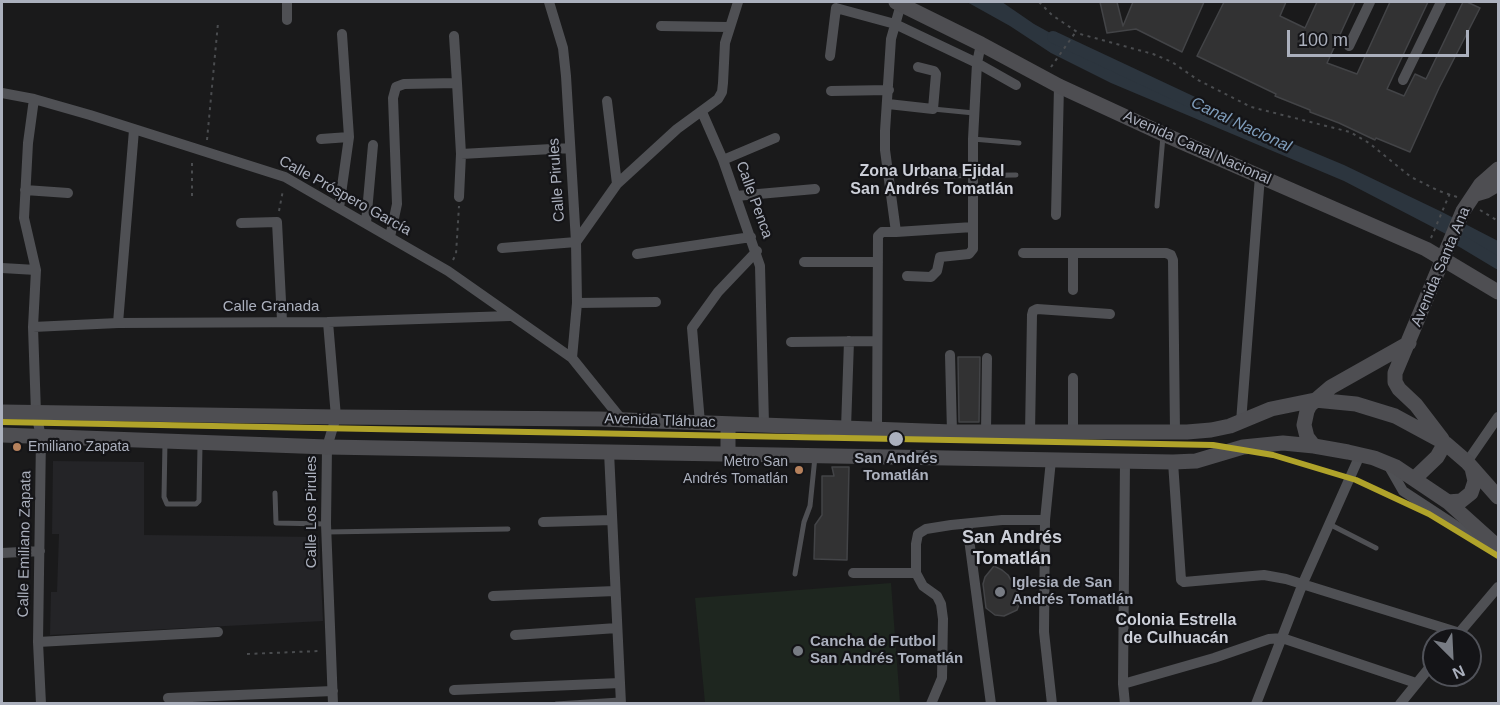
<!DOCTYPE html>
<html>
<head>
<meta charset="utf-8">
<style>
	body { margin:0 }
	#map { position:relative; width:1500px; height:705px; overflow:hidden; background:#1a1a1b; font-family:Arial,sans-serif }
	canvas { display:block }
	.frame { position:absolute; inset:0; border:3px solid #abb0bd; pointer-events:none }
	.north { position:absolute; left:1422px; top:627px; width:60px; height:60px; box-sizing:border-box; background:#141417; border:2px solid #505259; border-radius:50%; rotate:156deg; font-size:16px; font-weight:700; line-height:24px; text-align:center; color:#abb0bd }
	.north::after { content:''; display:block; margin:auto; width:21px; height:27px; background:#787c84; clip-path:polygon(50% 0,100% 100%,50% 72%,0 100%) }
	.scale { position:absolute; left:1287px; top:30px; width:182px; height:27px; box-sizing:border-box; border:3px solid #abb0bd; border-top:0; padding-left:8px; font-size:18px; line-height:21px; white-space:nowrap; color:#abb0bd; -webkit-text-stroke:4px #141417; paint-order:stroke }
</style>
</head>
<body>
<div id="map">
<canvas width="1500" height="705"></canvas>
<div class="frame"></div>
<div class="north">N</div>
<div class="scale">100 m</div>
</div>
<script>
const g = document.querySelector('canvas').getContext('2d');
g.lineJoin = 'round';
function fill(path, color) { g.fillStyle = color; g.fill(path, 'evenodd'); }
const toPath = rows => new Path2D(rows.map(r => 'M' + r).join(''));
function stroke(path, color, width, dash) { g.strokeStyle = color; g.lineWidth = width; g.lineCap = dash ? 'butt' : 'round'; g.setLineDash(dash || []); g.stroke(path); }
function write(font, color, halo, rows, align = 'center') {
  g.font = font + ' Arial,sans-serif'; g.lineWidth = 4.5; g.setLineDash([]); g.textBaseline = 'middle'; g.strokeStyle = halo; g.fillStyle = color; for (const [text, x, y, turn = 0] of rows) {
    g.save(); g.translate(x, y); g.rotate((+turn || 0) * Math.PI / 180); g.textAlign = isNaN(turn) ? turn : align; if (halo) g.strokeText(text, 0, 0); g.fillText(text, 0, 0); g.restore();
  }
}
fill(toPath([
	[53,461,144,462,144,535,319,537,323,621,50,635,51,592,57,592,59,534,52,534]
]), '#242427');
fill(toPath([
	[891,583,900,703,705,703,695,598]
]), '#1e261f');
fill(toPath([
	[967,2,1002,2,1034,24,1119,71,1344,165,1442,212,1498,241,1498,261,1344,181,1111,83,1051,53,1010,26]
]), '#2c353e');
stroke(toPath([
	[1053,37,1198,105],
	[1458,239,1498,263]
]), '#2c353e', 12);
const building = toPath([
	[1100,2,1117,2,1123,26,1133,2,1204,2,1182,52,1136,29,1107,33,1100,2],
	[1224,2,1286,2,1280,16,1305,28,1317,2,1355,2,1327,63,1357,74,1390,2,1428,2,1387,89,1404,96,1415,74,1426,79,1463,2,1467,2,1480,8,1439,88,1410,152,1376,138,1375,140,1339,123,1310,112,1310,110,1275,96,1276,94,1197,56,1224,2],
	[958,357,980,357,979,422,959,422,958,357],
	[832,467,849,467,847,560,814,559,815,525,822,515,822,476,834,476,832,467],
	[994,566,1002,570,1008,575,1019,594,1020,602,1017,610,1004,616,995,615,986,608,983,584,985,577,994,566]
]);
fill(building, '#323233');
stroke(building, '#434447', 1.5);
stroke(toPath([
	[1039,2,1052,15,1080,34,1153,54,1172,62,1198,80,1251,107,1350,132,1369,143,1411,177,1439,191,1457,197],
	[1051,67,1075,33],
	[207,140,218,23],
	[192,196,192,160],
	[1480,210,1498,221],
	[279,211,283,190],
	[1431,238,1450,193],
	[453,260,456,254,459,206],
	[247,654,319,651]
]), '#4a4c4f', 2, [3, 4.5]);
stroke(toPath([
	[933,109,974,113],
	[973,139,1019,143],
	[930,176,1016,175],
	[1157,206,1163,136],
	[165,442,164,497,167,504,196,504,199,501,200,445],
	[275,493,276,523,326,524],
	[1329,524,1376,548],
	[326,532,508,529],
	[795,574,804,522,810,506,815,457],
	[556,704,620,700]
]), '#4f5054', 5);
stroke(toPath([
	[549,2,563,48,566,76,576,242,577,303,572,358],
	[287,20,287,2],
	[661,26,728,27],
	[454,36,457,83],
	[1349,46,1370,2],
	[830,56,836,8,895,24,977,63,1016,85],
	[1403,80,1441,2],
	[831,91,889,90],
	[2,93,34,99,90,115,285,177,448,271,572,358,622,420],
	[34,99,28,143,24,218,36,270,33,327,36,413,41,437,38,642,41,704],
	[607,101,617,184],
	[888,104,933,109,936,74,934,71,918,67],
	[702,112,723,160,760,266,764,424],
	[321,139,349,137],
	[461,154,570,148],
	[723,160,775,138],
	[25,190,68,193],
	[736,196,815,189],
	[339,208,349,137,342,34],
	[1056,215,1059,86],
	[241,223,277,222,282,321],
	[366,223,373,145],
	[896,232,973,227],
	[390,237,397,204,393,98,396,87,404,84,457,83,461,154,459,197],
	[502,248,576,242,617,184,677,129,718,99,722,92,723,83,725,43,738,2],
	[1023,253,1166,253,1171,255,1173,260,1175,432],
	[637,254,751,237],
	[804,262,878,262],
	[2,268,36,270],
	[907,276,931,277,937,271,940,257,969,254,973,249,973,139,977,63,981,44],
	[1073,290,1073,253],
	[577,303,656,302],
	[328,322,336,417,327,447,326,524,333,704],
	[118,323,134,130],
	[33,327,118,323,328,322,510,316],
	[791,342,877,341],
	[950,355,952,432],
	[1241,422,1260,176],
	[700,423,692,328,718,292,757,251],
	[846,428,849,341],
	[877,429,878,236,882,232,896,232,885,150,885,131,891,39,901,4],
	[986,432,987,358],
	[1030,433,1032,315,1033,311,1037,309,1110,314],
	[1073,433,1073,378],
	[609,452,621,704],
	[1051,460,1045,520,1044,632,1052,704],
	[1173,462,1181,580,1184,582,1264,575,1286,579,1460,633],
	[1467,462,1498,417],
	[1387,463,1403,491,1493,550],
	[543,522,612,520],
	[967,524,991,704],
	[2,553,40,551],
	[853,573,916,573],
	[493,596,615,591],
	[515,635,617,628],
	[1454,639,1498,587],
	[38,642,218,632],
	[1123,684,1214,658,1269,639,1282,638,1416,683],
	[454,690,620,683],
	[168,698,333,691],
	[931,704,942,678,943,619,941,604,937,596,923,586,916,573,916,544,918,534,926,529,951,525,1002,520,1045,520],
	[1125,704,1123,684,1125,461],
	[1256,704,1303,583,1360,455],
	[1400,704,1434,662]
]), '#4f5054', 10);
stroke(toPath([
	[896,2,981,44,1059,86,1163,134,1426,249,1498,292],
	[1476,194,1486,191,1498,184],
	[2,412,336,417,600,419,952,432,1187,432,1211,430,1230,426,1271,409,1315,400,1356,404,1395,416,1445,443,1467,462,1498,497],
	[728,424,728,455],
	[2,435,327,447,1173,462,1196,461,1243,447,1283,443,1314,446,1348,452,1374,458,1396,467,1448,502,1498,547],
	[1442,439,1416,405,1399,389,1395,382,1395,373,1463,211,1481,184,1498,169],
	[1314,446,1307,437,1304,425,1307,411,1310,405,1331,387,1409,343],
	[1414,479,1437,457,1445,443],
	[1448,502,1461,501,1471,493,1475,481,1472,468]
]), '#4e4e52', 15);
stroke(toPath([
	[2,422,1213,445,1273,455,1356,480,1429,514,1498,556]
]), '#b0a32a', 6);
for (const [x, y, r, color] of [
	[896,439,8,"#abb0bd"],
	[17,447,5,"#b6815c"],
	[799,470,5,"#b6815c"],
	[1000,592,6,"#787c84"],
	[798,651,6,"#787c84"]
]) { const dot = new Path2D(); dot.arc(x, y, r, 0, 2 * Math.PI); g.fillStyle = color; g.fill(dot); stroke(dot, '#141417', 2); }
write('14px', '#abb0bd', '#141417', [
	["Emiliano Zapata",28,447],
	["Metro San",788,462,"right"],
	["Andrés Tomatlán",788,479,"right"]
], 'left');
write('15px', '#abb0bd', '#141417', [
	["Avenida Canal Nacional",1197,148,24],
	["Calle Pirules",557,180,-94],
	["Calle Próspero García",345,196,29],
	["Calle Penca",754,200,70],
	["Avenida Santa Ana",1441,267,-67],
	["Calle Granada",271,307],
	["Avenida Tláhuac",660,421,2],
	["Calle Los Pirules",312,512,-90],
	["Calle Emiliano Zapata",25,544,-89]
]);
write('bold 15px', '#abb0bd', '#141417', [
	["San Andrés",896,459],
	["Tomatlán",896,476]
]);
write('bold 15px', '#abb0bd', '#141417', [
	["Iglesia de San",1012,583],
	["Andrés Tomatlán",1012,600],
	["Cancha de Futbol",810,642],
	["San Andrés Tomatlán",810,659]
], 'left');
write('italic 16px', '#7f9dbb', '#141417', [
	["Canal Nacional",1241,125,25]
]);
write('bold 16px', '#cccfd8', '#141417', [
	["Zona Urbana Ejidal",932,172],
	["San Andrés Tomatlán",932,190],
	["Colonia Estrella",1176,621],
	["de Culhuacán",1176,639]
]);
write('bold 18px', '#cccfd8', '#141417', [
	["San Andrés",1012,538],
	["Tomatlán",1012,559]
]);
</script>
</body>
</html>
